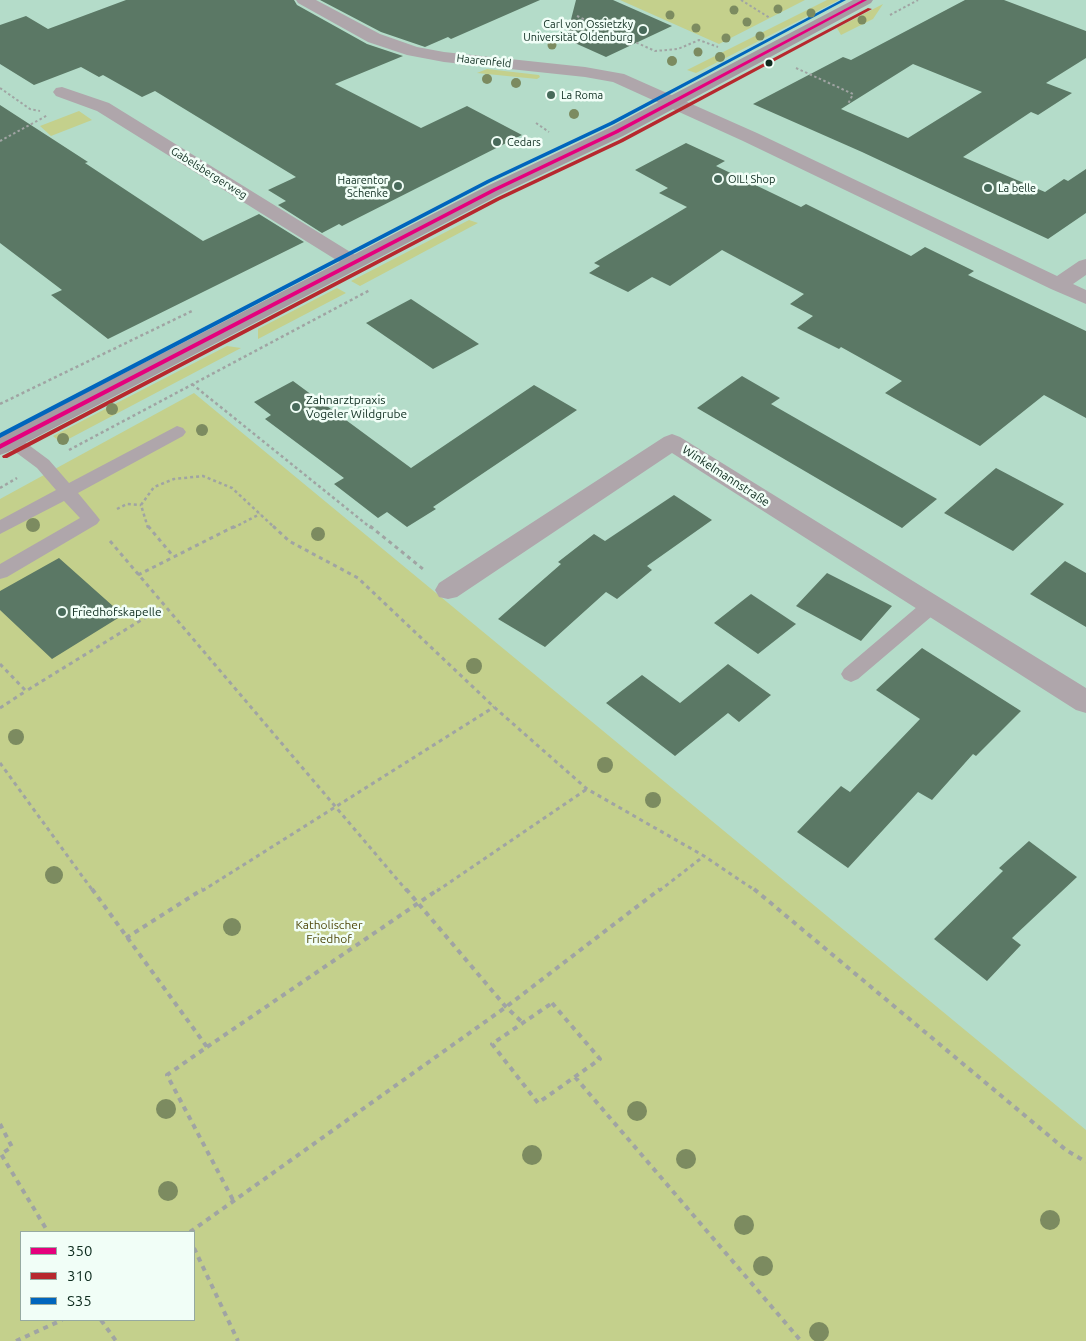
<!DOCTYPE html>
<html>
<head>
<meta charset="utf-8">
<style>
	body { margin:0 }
	#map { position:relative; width:1086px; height:1341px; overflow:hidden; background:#b4dcc9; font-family:Ubuntu,sans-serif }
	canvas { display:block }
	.legend { position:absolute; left:20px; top:1231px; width:175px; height:90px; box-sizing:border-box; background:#f1fef7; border:1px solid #96aaa1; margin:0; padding:6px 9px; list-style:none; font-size:15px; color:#0e2c1f }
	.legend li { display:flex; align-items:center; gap:10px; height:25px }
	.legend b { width:25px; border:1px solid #96aaa1 }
</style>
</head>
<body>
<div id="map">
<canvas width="1086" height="1341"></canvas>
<ul class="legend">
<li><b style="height:6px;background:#e5007d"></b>350</li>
<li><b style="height:6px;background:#b7282e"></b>310</li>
<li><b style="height:6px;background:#0065bd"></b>S35</li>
</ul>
</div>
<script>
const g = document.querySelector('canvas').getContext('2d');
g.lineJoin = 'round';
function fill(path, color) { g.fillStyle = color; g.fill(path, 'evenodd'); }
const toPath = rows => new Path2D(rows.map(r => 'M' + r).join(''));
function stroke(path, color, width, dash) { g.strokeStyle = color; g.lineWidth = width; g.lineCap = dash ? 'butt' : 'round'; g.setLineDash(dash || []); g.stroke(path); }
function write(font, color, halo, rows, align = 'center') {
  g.font = font + ' Ubuntu,sans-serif'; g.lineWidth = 5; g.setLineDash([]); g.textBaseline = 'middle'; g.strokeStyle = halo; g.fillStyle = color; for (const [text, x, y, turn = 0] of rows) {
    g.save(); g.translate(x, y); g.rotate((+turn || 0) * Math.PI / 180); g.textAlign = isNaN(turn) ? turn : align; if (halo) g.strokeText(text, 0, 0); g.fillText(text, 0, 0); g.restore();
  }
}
fill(toPath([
	[620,0,805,0,719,44],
	[827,0,839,0,702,70,696,73,687,70],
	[883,4,873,19,841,35,837,28],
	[487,69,539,75,540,77,537,79,477,73],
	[79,111,92,120,51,136,40,126],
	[469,220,478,223,360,286,351,281],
	[337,288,346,293,258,339,258,329],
	[227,346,241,348,61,443,53,436],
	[194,393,1086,1130,1086,1341,0,1341,0,499],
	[21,1232,194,1232,194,1320,21,1320]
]), '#c4d08c');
fill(toPath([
	[126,0,294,0,297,5,367,44,403,56,335,84,421,128,467,106,522,135,342,226,339,224,322,233,278,205,286,201,268,190,296,177,155,91,142,97,103,75,99,77,81,67,34,85,0,64,0,25,26,16,48,29],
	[320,0,540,0,451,39,448,37,425,47,381,32],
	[576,0,613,0,672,26,606,57,566,39],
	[965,0,1004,0,1086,31,1086,58,1046,83,1072,93,1038,115,1031,112,963,157,1045,192,1064,179,1068,181,1086,169,1086,213,1048,239,862,152,753,104,843,57,851,60],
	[913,64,982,92,908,138,841,109],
	[0,105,88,162,85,163,203,241,259,214,304,242,108,339,51,295,62,290,0,243],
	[686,143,725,161,716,166,801,207,806,204,911,256,925,247,974,271,968,275,1086,331,1086,418,1044,395,980,446,885,393,902,381,841,347,839,349,797,328,813,316,790,304,804,294,722,250,670,286,652,277,628,292,589,273,600,266,594,263,687,207,659,193,668,188,635,170],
	[411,299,479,344,433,369,366,323],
	[742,376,780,398,771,404,937,499,902,528,697,408],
	[293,381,411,468,534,385,577,410,433,507,436,509,407,527,387,512,378,518,334,484,344,478,265,419,271,415,254,402],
	[996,468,1064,504,1013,551,944,513],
	[674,495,712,520,647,566,652,570,617,599,606,592,545,647,498,619,561,564,558,562,594,534,605,541],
	[59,558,123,615,52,659,0,610,0,591],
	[1065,561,1086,573,1086,627,1030,594],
	[827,573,892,606,861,641,796,606],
	[751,594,796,624,758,654,714,623],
	[922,648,1021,711,976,756,973,754,932,800,918,792,848,868,797,832,841,786,850,792,920,719,876,690],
	[728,664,771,695,739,722,728,713,675,756,606,703,642,675,680,703],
	[1029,841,1077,877,1012,938,1021,945,987,981,934,939,1003,871,999,868]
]), '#5b7865');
stroke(toPath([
	[741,0,770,18],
	[890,15,918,0],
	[577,16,655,51,678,49,699,40,718,47],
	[796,68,853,94,848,104],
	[0,88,30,109,40,111],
	[536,123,549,132],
	[0,141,48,115]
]), '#a0a4a3', 2, [2.5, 2.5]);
stroke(toPath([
	[192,384,371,528],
	[0,404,192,311],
	[69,450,370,290],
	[0,488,17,478],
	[117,509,127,504,141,505],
	[148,528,141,505,154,487,174,479,203,476,232,488,275,528],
	[233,528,260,514]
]), '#a0a4a3', 2.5, [3, 3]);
stroke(toPath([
	[148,526,173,556],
	[273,526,289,541,358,578,494,707,587,789,704,856,756,891],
	[370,526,423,569],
	[110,541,407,891],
	[138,575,235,526],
	[0,664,26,691,164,606],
	[0,708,26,691],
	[0,763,93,891],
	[202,891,494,707],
	[437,891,587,789],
	[659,891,704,856]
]), '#a0a4a3', 3, [4, 4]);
stroke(toPath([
	[92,889,207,1047,167,1075,233,1200],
	[406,889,506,1007,523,1023],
	[754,889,1066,1150,1086,1162],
	[126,938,203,889],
	[552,1003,600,1059,538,1103,492,1044,552,1003],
	[207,1047,439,889],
	[575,1077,801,1341],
	[0,1124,12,1147,1,1154,48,1232],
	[190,1232,506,1007,660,889],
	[194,1248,238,1341],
	[101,1320,116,1341],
	[16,1341,62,1320]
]), '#a0a4a3', 4, [5, 5]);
fill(toPath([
	[177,426,183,428,186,432,183,436,78,493,97,516,100,520,97,524,7,577,0,579,0,564,80,518,64,501,0,534,0,520,56,490,37,468,6,445,3,441,6,437,12,435,18,437,49,460,69,483,177,426],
	[931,599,938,601,941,606,938,611,858,679,851,682,844,679,841,674,844,669,924,601,931,599]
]), '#afa6ab');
fill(toPath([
	[296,0,316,0,380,34,417,47,444,52,585,67,624,74,757,133,1057,276,1079,261,1086,259,1086,275,1073,284,1086,290,1086,304,1051,289,743,141,613,82,585,77,444,62,407,55,368,42,298,3,296,0],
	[62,87,109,103,360,258,363,262,360,266,353,268,346,266,97,111,56,96,53,92,56,88,62,87],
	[672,434,680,437,1086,688,1086,713,1076,710,672,453,457,597,448,599,439,597,435,590,439,583,664,437,672,434]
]), '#afa6ab');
fill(toPath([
	[853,0,873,0,871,3,623,136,501,194,8,452,0,455,0,437,487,186,609,128,853,0]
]), '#a69ba2');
fill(toPath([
	[862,0,867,0,618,133,496,191,0,449,0,444,492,189,614,131,862,0]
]), '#e5007d');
fill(toPath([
	[868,8,872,9,623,142,500,200,7,458,3,458,2,456,496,198,619,140,868,8]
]), '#b7282e');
fill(toPath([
	[841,0,846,0,614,124,491,182,0,438,0,433,487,180,610,122,841,0]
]), '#0065bd');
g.fillStyle = '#7c8b60';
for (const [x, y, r] of [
	[778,9,4.5],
	[734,10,4.5],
	[811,13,4.5],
	[670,15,4.5],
	[862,20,4.5],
	[747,22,4.5],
	[696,28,4.5],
	[760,36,4.5],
	[726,38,4.5],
	[552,45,4.5],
	[698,52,4.5],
	[720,57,5],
	[672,61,5],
	[487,79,5],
	[516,83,5],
	[574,114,5],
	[112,409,6],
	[202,430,6],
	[63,439,6],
	[33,525,7],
	[318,534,7],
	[474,666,8],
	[16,737,8],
	[605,765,8],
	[653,800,8],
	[54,875,9],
	[232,927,9],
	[166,1109,10],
	[637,1111,10],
	[532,1155,10],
	[686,1159,10],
	[168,1191,10],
	[1050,1220,10],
	[744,1225,10],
	[763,1266,10],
	[819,1332,10]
]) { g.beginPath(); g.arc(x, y, r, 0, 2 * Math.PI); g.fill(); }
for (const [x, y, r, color] of [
	[643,30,5,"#486a5a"],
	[769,63,4.5,"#0e2c1f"],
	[551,95,5,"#486a5a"],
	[497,142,5,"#486a5a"],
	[718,179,5,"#486a5a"],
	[398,186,5,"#486a5a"],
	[988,188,5,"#486a5a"],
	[296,407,5,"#486a5a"],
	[62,612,5,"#486a5a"]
]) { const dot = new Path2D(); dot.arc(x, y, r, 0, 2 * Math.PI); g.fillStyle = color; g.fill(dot); stroke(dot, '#f1fef7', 2); }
write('11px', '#0e2c1f', '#f1fef7', [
	["Carl von Ossietzky",633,24,"right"],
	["Universität Oldenburg",633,37,"right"],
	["La Roma",561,95],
	["Cedars",507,142],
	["OIL! Shop",728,179],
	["Haarentor",388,180,"right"],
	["Schenke",388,193,"right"],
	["La belle",998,188]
], 'left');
write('11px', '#0e2c1f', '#f1fef7', [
	["Haarenfeld",484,61,6],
	["Gabelsbergerweg",209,173,32]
]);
write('12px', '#0e2c1f', '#f1fef7', [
	["Zahnarztpraxis",306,400],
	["Vogeler Wildgrube",306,414],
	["Friedhofskapelle",72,612]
], 'left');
write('12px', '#0e2c1f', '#f1fef7', [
	["Winkelmannstraße",726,476,33]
]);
write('12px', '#4f490b', '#f1fef7', [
	["Katholischer",329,925],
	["Friedhof",329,939]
]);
</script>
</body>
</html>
